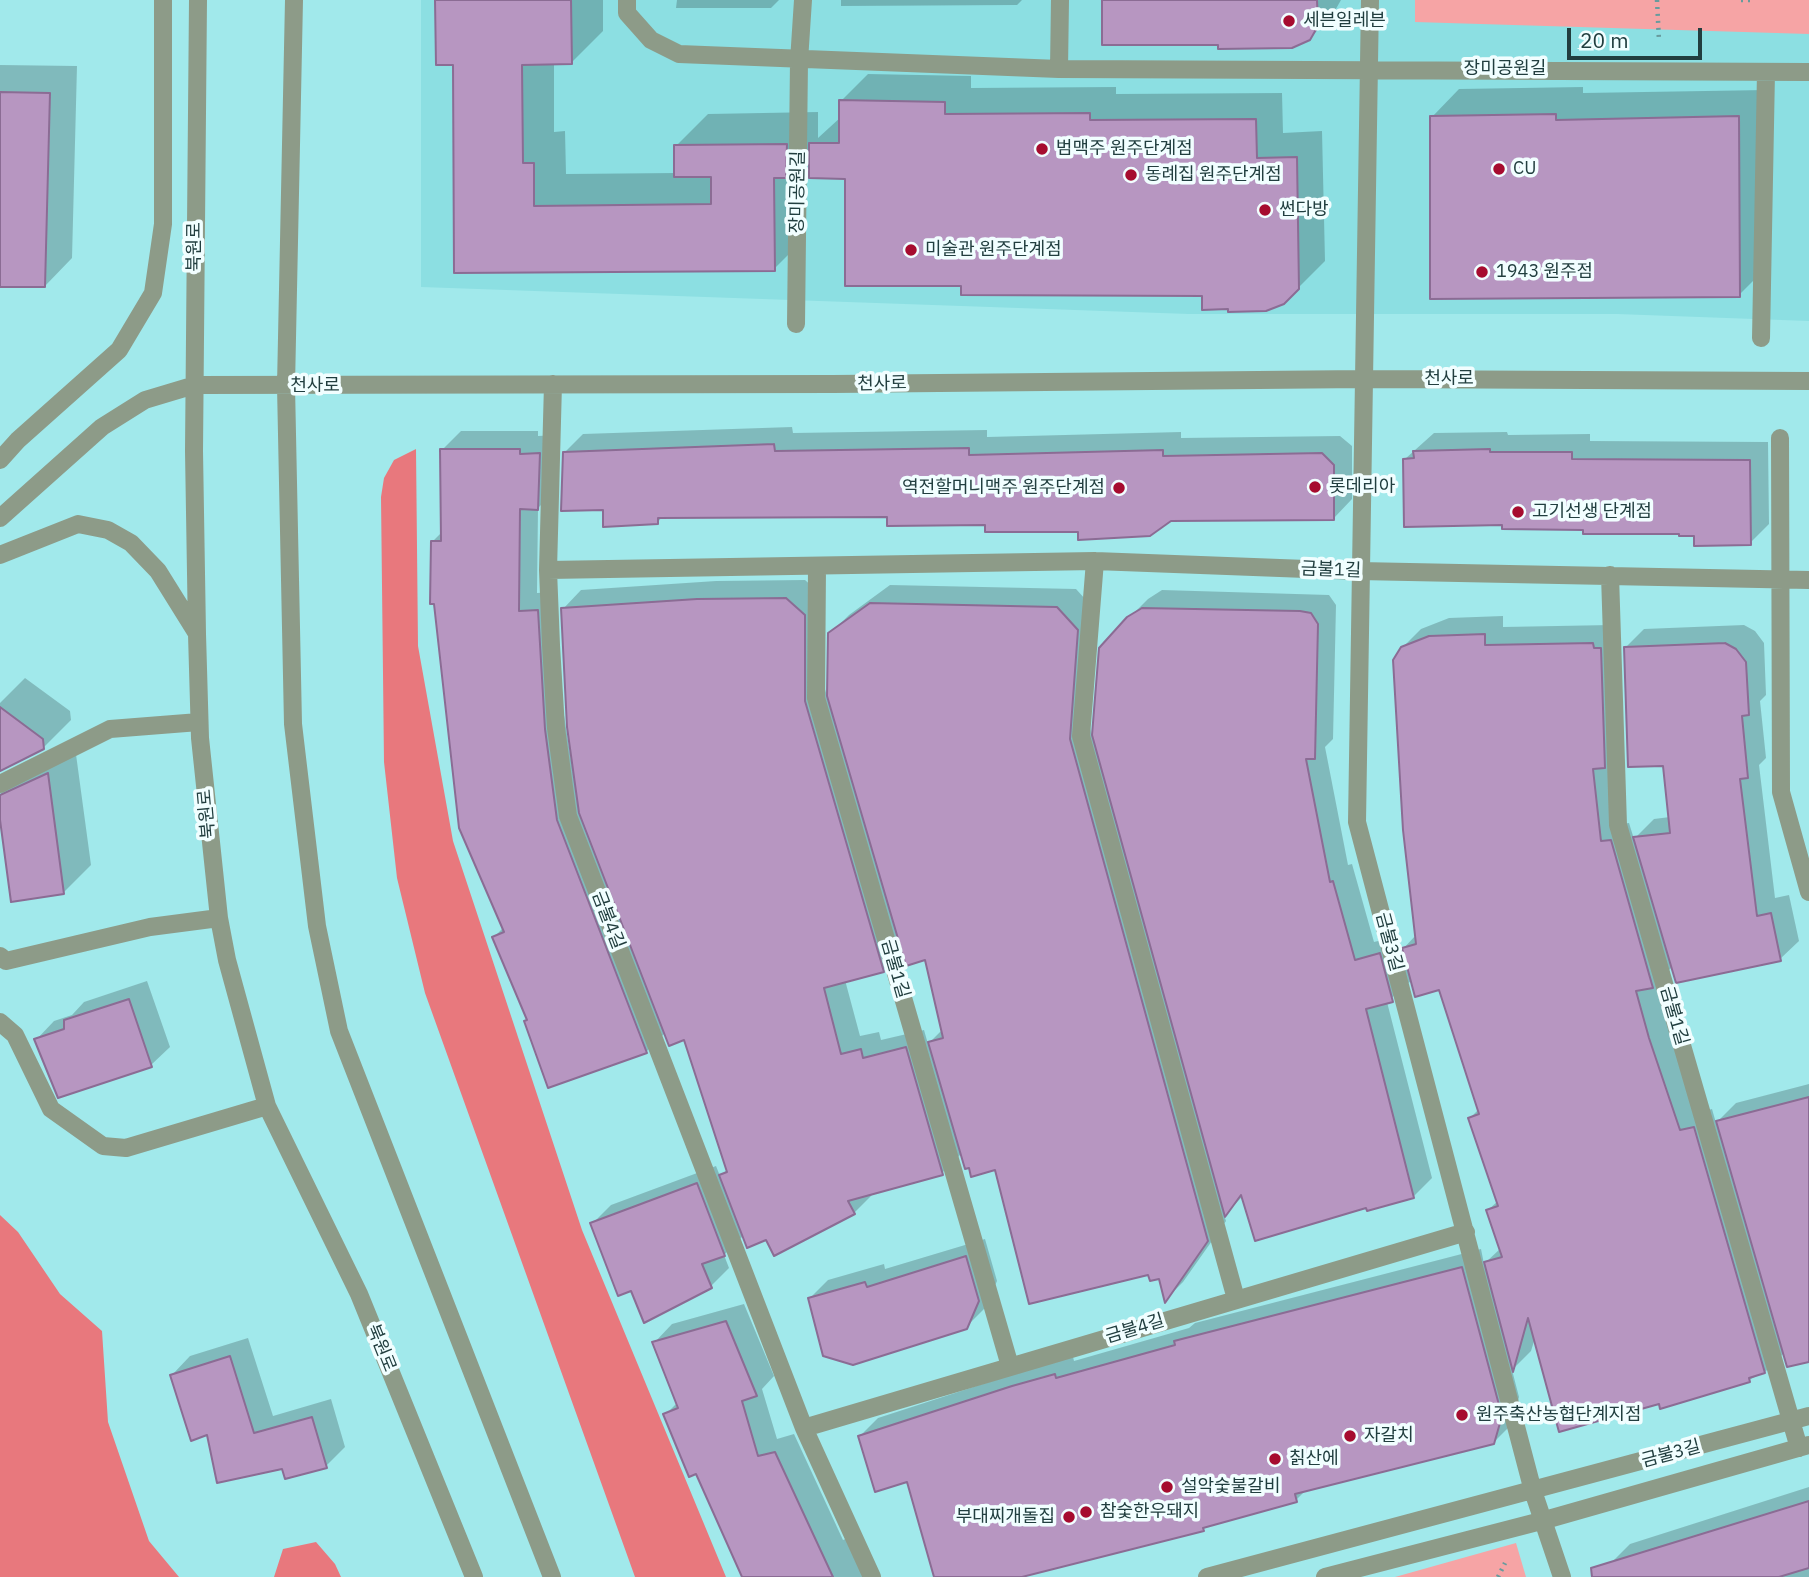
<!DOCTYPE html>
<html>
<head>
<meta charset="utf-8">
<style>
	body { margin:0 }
	#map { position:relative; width:1809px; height:1577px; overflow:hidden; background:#a1e9eb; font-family:"IBM Plex Sans",sans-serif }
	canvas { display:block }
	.scale { position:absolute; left:1567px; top:28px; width:135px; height:32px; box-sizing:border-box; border:4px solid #213e3f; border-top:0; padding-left:9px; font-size:21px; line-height:24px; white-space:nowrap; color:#213e3f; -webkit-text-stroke:5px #f1feff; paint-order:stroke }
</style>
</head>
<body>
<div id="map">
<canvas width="1809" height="1577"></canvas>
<div class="scale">20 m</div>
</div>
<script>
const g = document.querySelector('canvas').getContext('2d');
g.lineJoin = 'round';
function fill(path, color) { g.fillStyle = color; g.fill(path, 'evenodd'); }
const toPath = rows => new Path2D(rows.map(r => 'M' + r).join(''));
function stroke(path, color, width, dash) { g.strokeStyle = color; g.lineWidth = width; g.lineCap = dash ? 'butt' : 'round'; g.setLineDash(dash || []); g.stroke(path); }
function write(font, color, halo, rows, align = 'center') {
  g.font = font + ' "IBM Plex Sans","Noto Sans KR",sans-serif'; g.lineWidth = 7; g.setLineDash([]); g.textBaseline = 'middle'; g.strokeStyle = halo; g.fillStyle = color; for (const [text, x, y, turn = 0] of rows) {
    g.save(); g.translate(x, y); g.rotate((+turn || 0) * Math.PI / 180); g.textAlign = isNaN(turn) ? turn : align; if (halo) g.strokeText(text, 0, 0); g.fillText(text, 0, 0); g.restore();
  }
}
fill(toPath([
	[421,0,1809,0,1809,321,1617,314,1189,314,421,287]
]), '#8cdfe2');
fill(toPath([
	[1415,0,1809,0,1809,34,1415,22],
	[1516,1543,1526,1577,1395,1577]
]), '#f6a4a5');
fill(toPath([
	[416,449,418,646,453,841,582,1230,726,1577,635,1577,425,993,397,878,384,762,381,497,384,478,394,460],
	[0,1215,18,1232,60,1294,102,1331,108,1422,149,1541,179,1577,0,1577],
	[316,1542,335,1564,341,1577,274,1577,283,1549]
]), '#e8787d');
fill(toPath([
	[437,0,603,0,603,31,571,63,554,63,554,132,565,131,566,174,676,173,676,146,708,114,818,112,818,138,841,117,841,101,868,74,971,76,971,88,1116,87,1116,94,1282,93,1283,133,1322,131,1325,261,1283,303,1203,294,962,284,847,177,811,151,805,157,806,237,774,269,456,272,454,63],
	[677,0,779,0,771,8,676,8],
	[841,0,1022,0,1017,5,841,6],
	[1103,0,1341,0,1333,14,1309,39,1219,43],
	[0,65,77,66,72,258,45,286,0,285],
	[1583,87,1583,93,1766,90,1767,267,1739,295,1432,117,1459,89],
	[792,427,793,433,987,430,987,437,1181,432,1181,438,1340,436,1352,446,1352,499,1334,518,1170,519,1149,535,1126,538,1080,538,1080,530,888,515,663,516,657,523,604,508,564,453,583,434],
	[461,431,538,431,538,436,558,435,556,490,538,508,537,593,556,592,563,709,579,811,563,609,581,590,716,581,805,580,823,596,823,682,828,700,830,634,849,615,890,585,1076,589,1096,611,1088,720,1093,740,1129,618,1148,599,1162,590,1329,595,1336,605,1333,739,1325,747,1348,865,1352,864,1374,942,1398,936,1402,950,1416,935,1402,648,1421,629,1449,618,1503,616,1503,627,1611,625,1620,824,1629,823,1634,839,1654,819,1670,817,1665,764,1625,648,1644,629,1744,625,1755,631,1764,643,1766,695,1760,701,1766,758,1759,765,1775,898,1789,895,1799,941,1780,959,1673,966,1657,982,1698,1113,1712,1109,1716,1123,1736,1103,1809,1084,1809,1360,1785,1352,1765,1372,1749,1380,1660,1402,1535,1338,1531,1351,1512,1370,1519,1397,1512,1424,1493,1443,1306,1490,1296,1500,1208,1524,1203,1529,1010,1577,936,1577,909,1480,860,1436,878,1418,1032,1368,1073,1357,1074,1361,1189,1328,1195,1323,1481,1249,1484,1264,1501,1248,1488,1210,1498,1201,1470,1118,1479,1109,1440,988,1412,980,1387,1002,1432,1178,1413,1197,1367,1205,1243,1196,1224,1215,1226,1221,1183,1282,1166,1299,1160,1277,1149,1273,996,1168,962,1153,942,1173,873,1194,854,1213,767,1238,744,1235,724,1255,729,1268,711,1286,632,1289,592,1224,611,1205,716,1166,720,1176,728,1169,686,1038,666,1032,646,1052,529,1019,494,937,504,927,460,827,435,602,432,542,442,532,442,450],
	[903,950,926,958,943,1029,928,1044,924,1030,881,1040,879,1032,860,1036,845,980,883,970],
	[1507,432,1508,435,1590,434,1590,441,1768,442,1769,524,1750,543,1681,532,1504,523,1405,459,1434,433],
	[25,678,70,711,71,720,43,748,0,770,0,703],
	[75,747,91,865,63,893,0,807,0,794,26,768],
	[147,981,170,1047,151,1065,36,1040,54,1021,72,1015,84,1002],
	[985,1239,997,1281,985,1308,966,1327,810,1298,828,1280,884,1264,885,1269],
	[744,1304,774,1376,762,1389,777,1439,794,1434,843,1540,850,1537,867,1577,744,1577,697,1472,665,1415,678,1402,654,1343,672,1324],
	[248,1338,273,1416,331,1399,345,1447,326,1466,283,1467,209,1433,172,1375,190,1356],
	[1809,1487,1809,1577,1604,1577,1611,1563,1630,1544]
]), '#0003');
const building = toPath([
	[435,0,571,0,572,64,522,65,523,163,534,163,534,206,711,204,711,177,674,177,674,145,787,144,786,178,774,178,775,271,454,273,453,65,436,65,435,0],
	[1102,0,1317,0,1318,26,1310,40,1292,48,1218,49,1218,45,1102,45,1102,0],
	[0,92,50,93,45,287,0,287,0,92],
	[839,100,945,102,945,114,1090,113,1090,120,1256,119,1257,158,1297,157,1299,289,1284,304,1266,311,1228,312,1228,309,1202,310,1202,296,961,295,961,286,845,286,845,179,809,178,809,143,839,143,839,100],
	[1556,114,1556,120,1739,116,1740,297,1430,299,1430,116,1556,114],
	[774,444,775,451,969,448,969,455,1163,450,1163,456,1322,453,1334,465,1334,520,1171,521,1150,536,1078,540,1078,532,985,532,985,525,887,526,887,517,658,518,658,524,603,527,603,510,561,511,563,452,774,444],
	[440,449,520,449,520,454,540,453,538,510,520,509,519,611,538,610,545,729,557,820,647,1053,548,1088,524,1021,527,1020,492,937,504,932,459,828,434,604,430,604,431,541,441,541,440,449],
	[1490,449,1490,452,1572,452,1572,459,1750,460,1751,545,1694,546,1694,536,1679,536,1679,534,1583,534,1583,530,1502,529,1502,525,1404,527,1403,459,1414,458,1413,451,1490,449],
	[786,598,805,615,805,701,884,972,824,988,841,1054,861,1049,863,1058,906,1047,943,1175,848,1201,855,1214,774,1256,766,1240,747,1248,719,1175,727,1172,684,1040,669,1046,579,813,567,727,561,608,697,599,786,598],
	[870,603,1057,607,1078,630,1070,739,1208,1241,1165,1303,1159,1279,1150,1281,1148,1275,1029,1304,995,1170,971,1177,969,1168,965,1169,928,1042,943,1038,925,960,906,966,827,696,828,633,870,603],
	[1142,608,1300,611,1311,613,1318,624,1315,759,1306,759,1330,882,1333,881,1355,960,1380,953,1393,1002,1366,1009,1414,1198,1367,1211,1366,1208,1255,1241,1241,1195,1225,1217,1092,735,1099,648,1127,617,1142,608],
	[1485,634,1485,645,1593,643,1594,648,1601,648,1605,768,1593,769,1601,841,1611,840,1653,988,1636,991,1649,1038,1680,1130,1694,1127,1765,1373,1749,1378,1750,1382,1660,1409,1659,1404,1559,1432,1528,1318,1513,1372,1484,1262,1502,1257,1486,1210,1498,1206,1468,1118,1479,1114,1439,990,1415,997,1402,948,1416,944,1403,830,1393,660,1401,647,1429,636,1485,634],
	[1725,643,1736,649,1746,662,1749,715,1742,716,1748,778,1740,779,1757,916,1771,913,1781,961,1676,983,1633,837,1670,833,1663,766,1628,767,1624,647,1725,643],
	[0,707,43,739,44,749,0,771,0,707],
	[48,773,64,894,11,902,0,820,0,795,48,773],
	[129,999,152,1067,58,1098,34,1039,64,1029,64,1020,129,999],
	[1809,1097,1809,1362,1787,1367,1716,1121,1809,1097],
	[697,1183,725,1256,702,1264,712,1288,644,1323,631,1291,618,1296,590,1223,697,1183],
	[966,1256,979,1301,967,1329,853,1365,823,1356,808,1298,865,1282,867,1287,966,1256],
	[1462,1267,1502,1416,1494,1444,1295,1494,1297,1502,1203,1528,1204,1531,1022,1577,934,1577,907,1482,875,1492,858,1436,1012,1386,1055,1374,1056,1378,1175,1345,1174,1341,1462,1267],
	[726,1321,757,1396,742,1401,758,1456,775,1452,833,1577,742,1577,696,1474,689,1477,663,1414,678,1408,652,1342,726,1321],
	[230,1356,254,1433,312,1417,327,1468,285,1479,282,1469,217,1483,207,1435,191,1441,170,1375,230,1356],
	[1809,1501,1809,1568,1779,1577,1592,1577,1591,1568,1809,1501]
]);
fill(building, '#b796c1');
stroke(building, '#8b6c94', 2);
stroke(toPath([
	[1657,0,1659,41],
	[1741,0,1754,0],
	[1498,1577,1505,1563]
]), '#679b9d', 4.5, [2, 5]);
stroke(toPath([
	[198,0,194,451,197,634,200,738,219,918,227,960,267,1106,359,1294,474,1577],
	[294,0,286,386,293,724,317,926,339,1031,552,1577],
	[627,0,627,13,651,40,679,54,1059,69,1809,72],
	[1370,0,1357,822,1533,1491,1562,1577],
	[1059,69,1060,0],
	[796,324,799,61,803,0],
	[1761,338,1766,72],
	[553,384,548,570,551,645,556,728,568,816,804,1428,872,1577],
	[1780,438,1781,792,1809,892],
	[0,460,18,440,119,350,153,293,163,224,163,0],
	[0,518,102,427,145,400,195,385,833,384,1364,379,1809,381],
	[0,555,78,524,108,530,131,543,158,571,196,632],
	[1095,561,1081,736,1236,1299],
	[817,567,816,698,1010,1366],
	[548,570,1095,561,1359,571,1809,580],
	[1610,575,1618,825,1799,1448],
	[0,784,110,729,199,722],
	[0,956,6,961,150,927,219,918],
	[0,1022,15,1035,51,1109,103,1146,126,1148,267,1106],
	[804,1428,1466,1232],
	[1207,1577,1809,1416],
	[1325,1577,1545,1520,1809,1445]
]), '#8d9b88', 18);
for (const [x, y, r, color] of [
	[1289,21,7,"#a60c2f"],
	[1042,149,7,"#a60c2f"],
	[1499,169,7,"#a60c2f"],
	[1131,175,7,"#a60c2f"],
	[1265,210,7,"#a60c2f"],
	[911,250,7,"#a60c2f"],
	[1482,272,7,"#a60c2f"],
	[1315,487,7,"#a60c2f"],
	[1119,488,7,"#a60c2f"],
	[1518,512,7,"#a60c2f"],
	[1462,1415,7,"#a60c2f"],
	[1350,1436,7,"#a60c2f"],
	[1275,1459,7,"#a60c2f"],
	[1167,1487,7,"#a60c2f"],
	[1086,1512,7,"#a60c2f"],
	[1069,1517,7,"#a60c2f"]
]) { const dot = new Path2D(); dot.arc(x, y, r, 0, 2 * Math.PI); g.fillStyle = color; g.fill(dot); stroke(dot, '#f1feff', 2.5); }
write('18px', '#213e3f', '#f1feff', [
	["세븐일레븐",1303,21],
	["범맥주 원주단계점",1056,149],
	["CU",1513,169],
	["동례집 원주단계점",1145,175],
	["썬다방",1279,210],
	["미술관 원주단계점",925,250],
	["1943 원주점",1496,272],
	["롯데리아",1329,487],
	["역전할머니맥주 원주단계점",1105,488,"right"],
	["고기선생 단계점",1532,512],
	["원주축산농협단계지점",1476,1415],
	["자갈치",1364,1436],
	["칡산에",1289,1459],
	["설악숯불갈비",1181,1487],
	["참숯한우돼지",1100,1512],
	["부대찌개돌집",1055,1517,"right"]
], 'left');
write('18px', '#213e3f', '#f1feff', [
	["장미공원길",1505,69],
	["장미공원길",798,192,-89],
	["북원로",195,247,-90],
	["천사로",1449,379],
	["천사로",882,384,-1],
	["천사로",315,386],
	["금불1길",1331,570,2],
	["북원로",207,814,-95],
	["금불4길",608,920,69],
	["금불3길",1389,942,75],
	["금불1길",895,969,74],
	["금불1길",1674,1016,74],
	["금불4길",1135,1329,-17],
	["북원로",381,1348,68],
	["금불3길",1671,1454,-15]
]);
</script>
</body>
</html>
